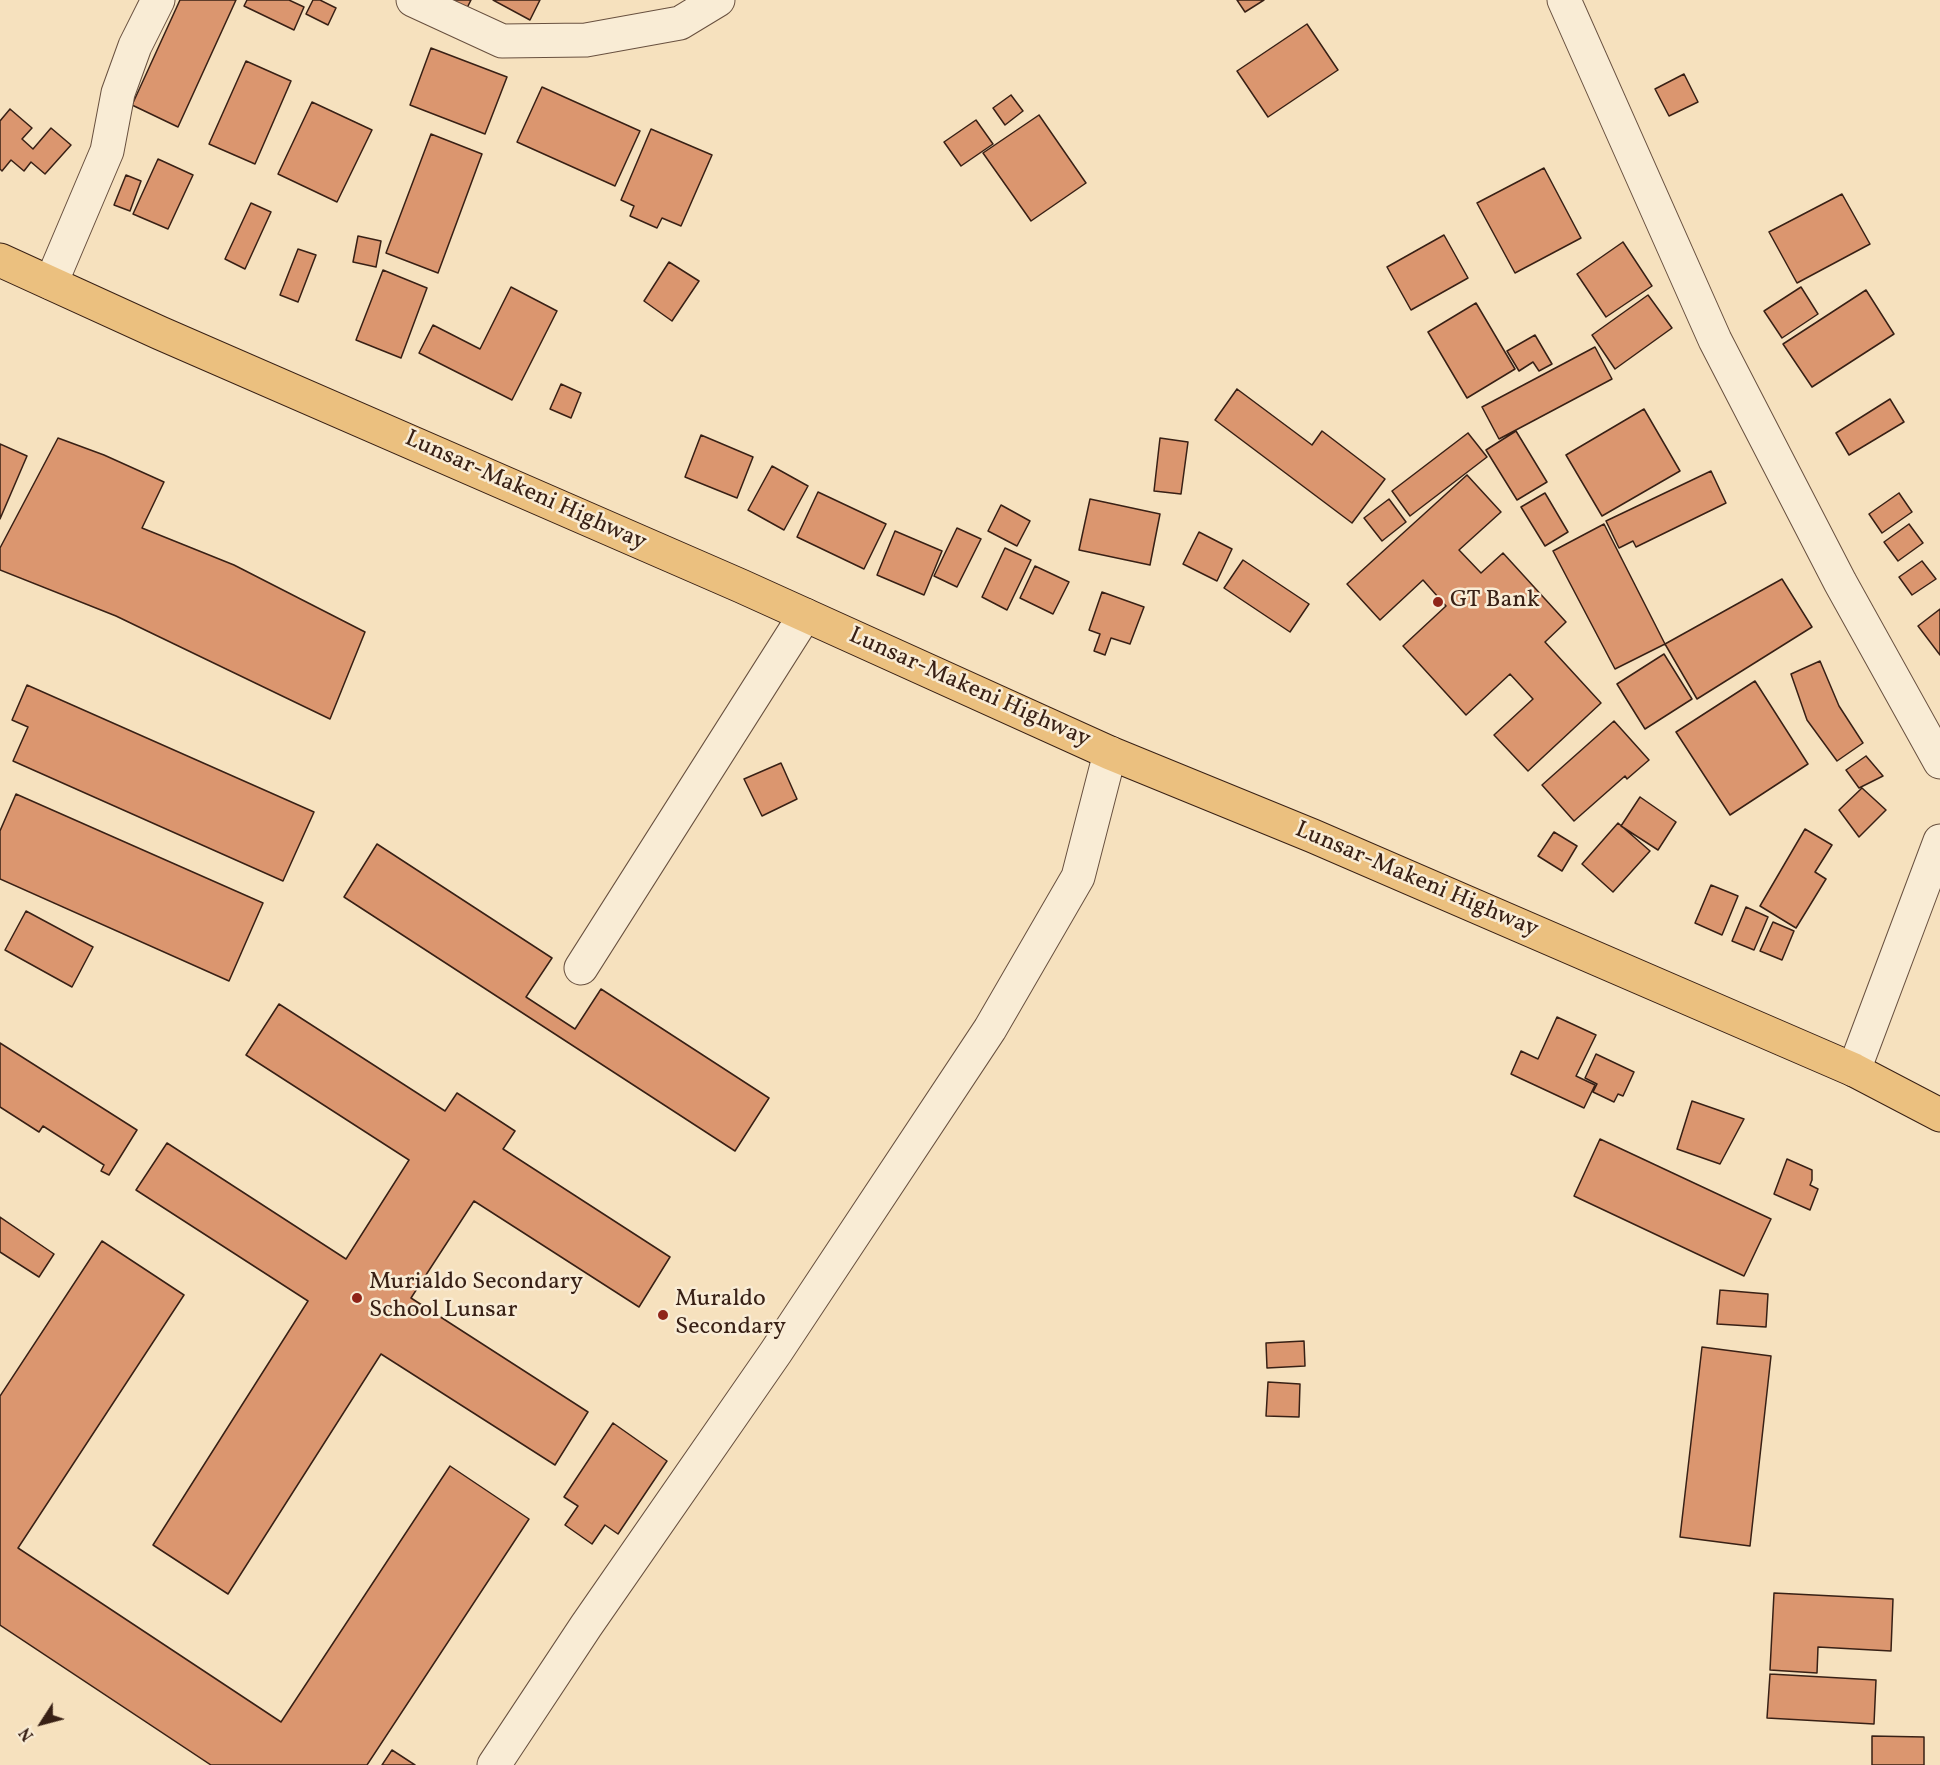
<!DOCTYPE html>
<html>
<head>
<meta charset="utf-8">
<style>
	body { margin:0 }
	#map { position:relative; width:1940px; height:1765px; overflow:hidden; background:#f6e1be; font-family:Vollkorn,serif }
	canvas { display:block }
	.north { position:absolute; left:12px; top:1693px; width:60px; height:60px; -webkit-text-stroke:4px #f9ecd5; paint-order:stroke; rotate:234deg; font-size:16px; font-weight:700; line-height:24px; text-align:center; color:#382015 }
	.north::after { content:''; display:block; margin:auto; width:21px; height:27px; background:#382015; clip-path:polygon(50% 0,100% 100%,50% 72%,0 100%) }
</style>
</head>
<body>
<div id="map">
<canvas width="1940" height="1765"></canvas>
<div class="north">N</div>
</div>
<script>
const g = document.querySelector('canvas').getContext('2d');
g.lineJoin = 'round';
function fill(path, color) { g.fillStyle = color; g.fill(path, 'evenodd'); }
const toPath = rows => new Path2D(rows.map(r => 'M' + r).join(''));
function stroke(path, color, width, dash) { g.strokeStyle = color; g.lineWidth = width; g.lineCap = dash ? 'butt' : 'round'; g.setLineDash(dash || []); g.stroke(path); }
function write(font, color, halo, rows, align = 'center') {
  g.font = font + ' Vollkorn,serif'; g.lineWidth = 5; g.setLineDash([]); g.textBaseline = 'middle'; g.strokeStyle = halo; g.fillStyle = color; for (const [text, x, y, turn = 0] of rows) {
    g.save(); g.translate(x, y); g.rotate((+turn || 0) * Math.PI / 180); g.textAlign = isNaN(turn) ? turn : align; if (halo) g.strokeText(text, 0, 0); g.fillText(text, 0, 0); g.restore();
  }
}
const building = toPath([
	[180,0,236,0,178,127,132,105,180,0],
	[247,0,289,0,304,7,294,30,244,6,247,0],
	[313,0,320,0,336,8,328,25,306,14,313,0],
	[444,0,471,0,466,10,444,0],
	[493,0,540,0,530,20,493,0],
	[1237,0,1264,0,1245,12,1237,0],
	[1307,24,1338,70,1268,117,1237,71,1307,24],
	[431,48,507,77,485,134,410,105,431,48],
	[246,61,291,81,255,164,209,144,246,61],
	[1684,74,1698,102,1669,116,1655,89,1684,74],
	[542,87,640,131,615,186,517,142,542,87],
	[1011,95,1023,111,1005,125,993,108,1011,95],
	[312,102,372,130,337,202,278,174,312,102],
	[10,109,32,128,22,139,33,149,51,128,71,145,45,174,31,162,24,171,11,160,2,171,0,169,0,121,10,109],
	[1039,115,1086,183,1031,221,983,153,1039,115],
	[976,120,993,144,961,166,944,142,976,120],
	[651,129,712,155,681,226,662,218,657,228,630,216,634,206,621,200,651,129],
	[431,134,482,154,438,273,386,253,431,134],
	[158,159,193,175,168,229,133,214,158,159],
	[1544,168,1581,238,1515,273,1477,203,1544,168],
	[126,175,141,181,130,211,114,205,126,175],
	[1842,194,1870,244,1797,283,1769,232,1842,194],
	[251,203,271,212,245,269,225,259,251,203],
	[1444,235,1468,278,1411,310,1387,267,1444,235],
	[358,236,381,241,376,267,353,262,358,236],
	[1623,242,1652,286,1606,317,1577,274,1623,242],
	[298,249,316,255,298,302,280,295,298,249],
	[669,262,699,281,672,321,644,301,669,262],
	[383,270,427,288,401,358,356,340,383,270],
	[511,287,557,311,512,400,419,353,433,325,480,349,511,287],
	[1801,287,1818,314,1782,338,1764,311,1801,287],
	[1866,290,1894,334,1812,387,1783,344,1866,290],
	[1648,295,1672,328,1615,369,1592,335,1648,295],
	[1476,303,1515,369,1467,398,1428,332,1476,303],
	[1535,335,1552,364,1539,371,1533,362,1519,371,1507,351,1535,335],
	[1595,347,1612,379,1499,439,1482,407,1595,347],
	[561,384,581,393,571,418,550,409,561,384],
	[1237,389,1312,445,1322,431,1385,479,1352,523,1215,420,1237,389],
	[1890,399,1904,422,1849,455,1836,433,1890,399],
	[1644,409,1680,471,1602,516,1566,455,1644,409],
	[1516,431,1547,482,1517,500,1486,450,1516,431],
	[1468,433,1487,457,1410,516,1392,491,1468,433],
	[701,435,753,457,737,498,685,477,701,435],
	[58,438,104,455,164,482,142,528,234,565,365,632,330,719,116,616,0,570,0,548,58,438],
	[1160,438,1188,442,1181,494,1154,491,1160,438],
	[0,444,27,456,0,519,0,444],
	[772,466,808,486,784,530,748,510,772,466],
	[1711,471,1726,503,1636,547,1633,541,1619,548,1606,521,1711,471],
	[1467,475,1501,512,1459,550,1481,573,1503,553,1566,622,1545,642,1601,703,1528,771,1494,735,1533,699,1510,674,1466,715,1403,646,1446,606,1423,580,1380,620,1347,584,1467,475],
	[818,492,886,524,864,569,797,537,818,492],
	[1545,493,1568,532,1545,546,1521,507,1545,493],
	[1899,493,1912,512,1882,533,1869,514,1899,493],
	[1090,499,1160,514,1150,565,1079,550,1090,499],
	[1389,499,1406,522,1382,541,1364,518,1389,499],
	[1001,505,1030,521,1017,546,988,531,1001,505],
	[1604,524,1665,644,1615,669,1553,551,1604,524],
	[1909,524,1923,543,1898,561,1884,542,1909,524],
	[957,528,981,539,957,587,934,576,957,528],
	[895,531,942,551,924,595,877,575,895,531],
	[1199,532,1232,549,1217,581,1183,564,1199,532],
	[1005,548,1031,560,1007,610,982,597,1005,548],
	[1243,560,1309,604,1290,632,1224,588,1243,560],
	[1922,561,1936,579,1912,595,1899,577,1922,561],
	[1035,566,1069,582,1053,614,1020,598,1035,566],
	[1782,579,1812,627,1697,699,1665,644,1782,579],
	[1102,592,1144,607,1130,644,1111,638,1105,655,1094,651,1100,634,1089,630,1102,592],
	[1940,609,1940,655,1918,626,1940,609],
	[1664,654,1692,699,1645,729,1617,684,1664,654],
	[1820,661,1839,706,1863,743,1837,761,1807,720,1791,674,1820,661],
	[1755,681,1808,764,1730,815,1676,732,1755,681],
	[27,685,314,812,283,881,13,761,28,727,12,720,27,685],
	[1614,721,1649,760,1627,779,1625,776,1574,821,1542,785,1614,721],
	[1866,756,1883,776,1859,788,1846,770,1866,756],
	[781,763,797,799,762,816,744,779,781,763],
	[1862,788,1886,810,1859,837,1839,810,1862,788],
	[16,794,263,903,229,981,0,879,0,831,16,794],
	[1640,797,1676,822,1658,850,1621,826,1640,797],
	[1618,823,1650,851,1613,892,1582,864,1618,823],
	[1805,829,1832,845,1815,872,1826,879,1796,928,1760,906,1805,829],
	[1554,832,1577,846,1562,871,1538,856,1554,832],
	[377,844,552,958,526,997,575,1029,601,989,769,1098,735,1151,344,897,377,844],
	[1711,885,1738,896,1722,935,1695,923,1711,885],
	[1746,907,1768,917,1754,950,1732,941,1746,907],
	[26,911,93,947,72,987,5,950,26,911],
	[1773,922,1794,931,1782,960,1760,951,1773,922],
	[279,1004,445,1111,457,1093,515,1131,503,1149,670,1257,639,1307,474,1201,411,1298,588,1412,555,1465,381,1354,228,1594,153,1545,308,1301,136,1190,167,1143,346,1259,409,1160,246,1055,279,1004],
	[1557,1017,1596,1035,1576,1076,1595,1085,1584,1108,1511,1074,1521,1051,1538,1059,1557,1017],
	[0,1043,137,1130,109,1175,101,1171,104,1165,43,1126,39,1132,0,1107,0,1043],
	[1596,1054,1634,1072,1623,1096,1618,1094,1614,1102,1593,1092,1597,1084,1585,1078,1596,1054],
	[1692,1101,1744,1119,1720,1164,1677,1149,1692,1101],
	[1600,1139,1771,1219,1744,1276,1574,1196,1600,1139],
	[1787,1159,1812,1170,1812,1180,1810,1185,1818,1189,1810,1210,1774,1194,1787,1159],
	[0,1217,54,1254,39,1277,0,1252,0,1217],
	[102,1241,184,1295,18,1548,281,1722,450,1466,529,1519,367,1765,211,1765,0,1625,0,1396,102,1241],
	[1720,1290,1768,1294,1766,1327,1717,1324,1720,1290],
	[1304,1341,1305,1366,1267,1368,1266,1343,1304,1341],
	[1702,1347,1771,1356,1750,1546,1680,1537,1702,1347],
	[1268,1382,1300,1384,1299,1417,1266,1416,1268,1382],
	[613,1423,667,1461,618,1534,605,1525,592,1544,565,1525,578,1506,564,1497,613,1423],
	[1774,1593,1893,1599,1891,1651,1818,1647,1817,1673,1770,1670,1774,1593],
	[1770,1674,1876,1680,1874,1724,1767,1718,1770,1674],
	[1872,1736,1924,1737,1924,1765,1872,1765,1872,1736],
	[392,1750,415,1765,382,1765,392,1750]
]);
fill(building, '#db966f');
stroke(building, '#382015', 1.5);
const minor = toPath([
	[413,0,502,41,586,40,680,23,718,0],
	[1564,0,1715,340,1840,582,1940,762],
	[51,283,107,151,118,93,135,46,158,0],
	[581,968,805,615],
	[1854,1070,1940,841],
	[494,1765,586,1626,776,1352,990,1029,1078,877,1110,753]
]);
const major = toPath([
	[0,260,160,333,741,586,1110,753,1313,836,1854,1070,1940,1115]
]);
stroke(minor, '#68503f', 35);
stroke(major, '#382015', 35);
stroke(minor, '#f9ecd5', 33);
stroke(major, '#ebc07f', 33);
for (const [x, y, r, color] of [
	[1438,602,6,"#8f2418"],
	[357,1298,6,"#8f2418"],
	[663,1315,6,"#8f2418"]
]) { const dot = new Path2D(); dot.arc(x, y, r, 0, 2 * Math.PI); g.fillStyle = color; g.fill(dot); stroke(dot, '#f9ecd5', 2); }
write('24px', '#382015', '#f9ecd5', [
	["Lunsar-Makeni Highway",525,492,24],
	["Lunsar-Makeni Highway",969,689,24],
	["Lunsar-Makeni Highway",1416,881,23]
]);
write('24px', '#382015', '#f9ecd5', [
	["GT Bank",1450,602],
	["Murialdo Secondary",369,1284],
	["School Lunsar",369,1312],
	["Muraldo",675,1301],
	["Secondary",675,1329]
], 'left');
</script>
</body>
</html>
